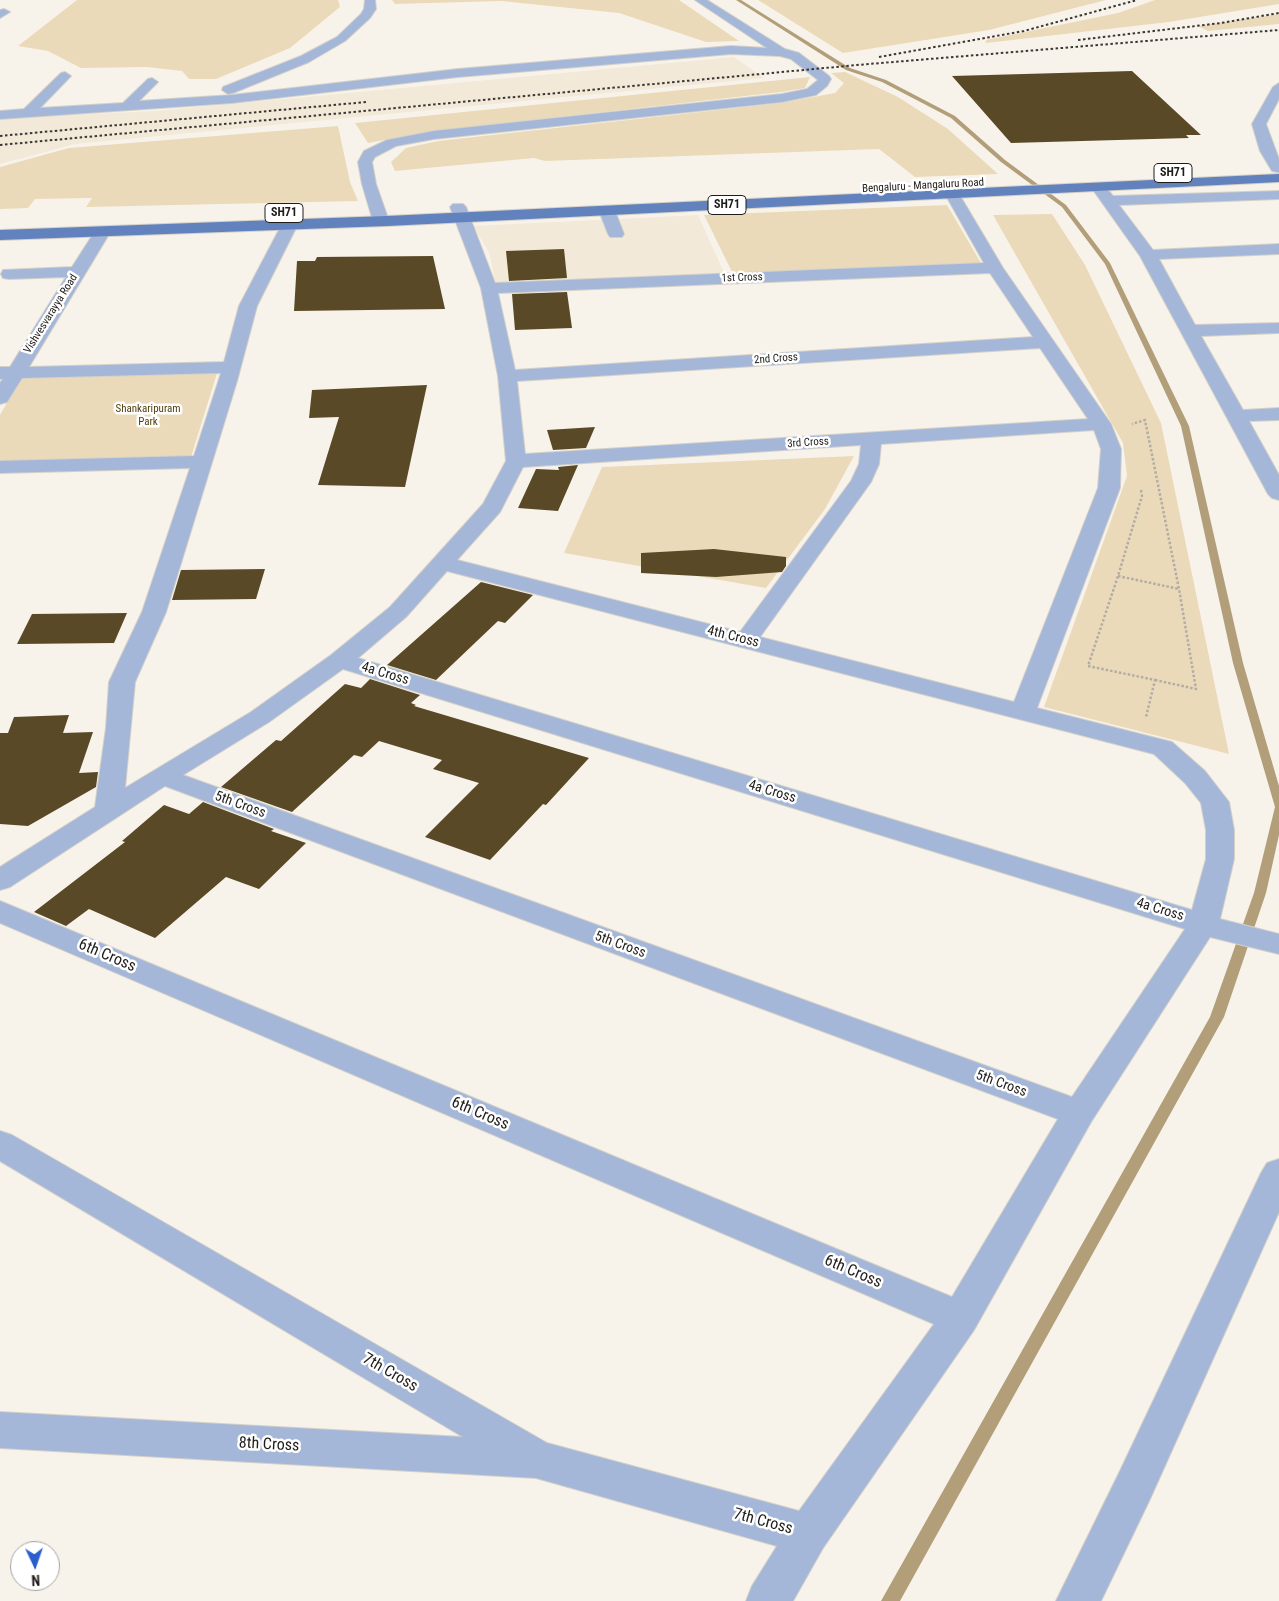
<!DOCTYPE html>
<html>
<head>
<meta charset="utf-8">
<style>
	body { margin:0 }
	#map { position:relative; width:1279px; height:1601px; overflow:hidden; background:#f8f3ea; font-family:"Roboto Condensed",sans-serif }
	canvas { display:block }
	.north { position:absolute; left:10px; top:1541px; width:50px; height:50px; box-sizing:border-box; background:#fff; border:1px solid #a5a4a3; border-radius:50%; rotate:177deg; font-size:14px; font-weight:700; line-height:20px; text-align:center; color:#1e1c19 }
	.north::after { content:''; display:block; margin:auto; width:18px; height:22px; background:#295ecc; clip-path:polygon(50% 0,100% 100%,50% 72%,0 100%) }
</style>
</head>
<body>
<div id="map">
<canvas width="1279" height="1601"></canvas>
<div class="north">N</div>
</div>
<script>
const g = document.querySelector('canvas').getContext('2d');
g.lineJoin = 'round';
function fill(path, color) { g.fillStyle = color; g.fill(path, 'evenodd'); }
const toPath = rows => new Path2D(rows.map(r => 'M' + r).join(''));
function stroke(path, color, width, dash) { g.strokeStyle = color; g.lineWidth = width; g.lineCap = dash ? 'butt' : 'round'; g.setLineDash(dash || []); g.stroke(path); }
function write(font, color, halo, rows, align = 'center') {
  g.font = font + ' "Roboto Condensed",sans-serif'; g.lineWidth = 5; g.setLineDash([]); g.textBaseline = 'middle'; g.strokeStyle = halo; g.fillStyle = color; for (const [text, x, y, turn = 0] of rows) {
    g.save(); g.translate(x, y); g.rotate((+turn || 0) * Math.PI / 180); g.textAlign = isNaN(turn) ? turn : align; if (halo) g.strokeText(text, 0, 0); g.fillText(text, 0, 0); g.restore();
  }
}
fill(toPath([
	[734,57,764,78,75,144,0,164,0,118,156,111],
	[698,215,726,277,496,285,489,252,473,226]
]), '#f2e9d9');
fill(toPath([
	[77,0,338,0,340,7,290,48,216,79,189,79,182,71,147,67,81,68,48,51,18,46],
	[392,0,679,0,739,41,706,42,619,13,501,1,395,4],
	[758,0,1106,0,989,30,843,53],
	[1155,0,1279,0,1279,4,1169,22,986,43,986,40,1118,13],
	[1279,14,1279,24,1208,31,1198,26],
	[845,72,898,97,948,129,998,174,915,177,879,149,545,161,534,158,395,171,391,162,406,148,438,141,781,103,835,93,844,83,831,73],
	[810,77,805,88,781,92,426,132,368,143,355,123],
	[338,126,350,182,358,201,86,207,92,198,35,199,28,208,0,209,0,167,69,148],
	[947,205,981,263,733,274,704,215],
	[1052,214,1085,265,1161,423,1229,754,1044,707,1127,476,1123,443,993,215],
	[218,370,191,457,0,462,0,415,22,376],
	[854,456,825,509,766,588,564,553,602,467]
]), '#ebdab9');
fill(toPath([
	[736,0,741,0,850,68,886,80,955,116,1005,160,1066,205,1110,263,1189,426,1243,663,1279,786,1279,835,1266,893,1224,1017,900,1601,881,1601,1210,1017,1254,893,1275,807,1233,663,1181,426,1105,264,1062,207,1001,162,951,118,882,82,846,70,736,0]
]), '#b29f7a');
fill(toPath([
	[1132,71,1201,135,1186,135,1189,138,1011,143,952,76],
	[564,249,567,278,509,281,506,251],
	[433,256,445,309,294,311,297,261,315,261,317,257],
	[567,292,572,328,515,330,512,294],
	[427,385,405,487,318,485,339,417,309,418,312,390],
	[595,427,586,448,553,450,547,430],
	[578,465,558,511,518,508,536,469,559,470,558,467],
	[714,549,786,557,786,566,782,572,716,577,641,573,641,553],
	[265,569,256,599,172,600,181,570],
	[481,582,533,595,505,623,498,621,436,680,387,665],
	[127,613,114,643,17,644,32,614],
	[370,679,420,695,411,703,416,705,414,706,589,758,546,805,543,804,490,860,425,837,479,783,433,769,442,760,379,741,362,757,354,755,292,812,221,787,276,740,281,741,345,684,361,688],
	[69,715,63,733,93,732,79,773,98,772,96,787,28,826,0,824,0,733,8,733,14,717],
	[203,802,274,829,271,831,306,843,259,889,226,877,155,938,89,909,66,926,34,912,125,842,122,841,164,805,189,814]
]), '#5a4926');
const minor = toPath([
	[365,0,375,0,376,9,370,18,345,41,309,62,233,93,228,94,222,90,223,87,301,56,337,37,361,14,364,9,365,0],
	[695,0,707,0,785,49,799,53,829,76,831,79,827,86,816,95,782,102,434,139,396,146,375,157,372,162,376,184,389,221,381,226,373,221,362,184,358,162,364,151,387,140,434,131,782,94,807,89,818,80,791,59,780,56,731,54,458,77,232,103,0,119,0,111,24,109,61,73,65,72,71,76,40,108,123,103,148,79,152,78,158,82,139,101,232,95,458,69,731,46,767,48,695,0],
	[4,9,10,12,0,18,0,10,4,9],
	[1279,83,1279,99,1266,124,1279,159,1279,172,1277,172,1272,171,1260,151,1252,124,1273,87,1279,83],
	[1098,183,1103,184,1113,196,1279,191,1279,199,1119,205,1153,250,1279,244,1279,254,1159,259,1195,325,1279,323,1279,333,1201,336,1243,410,1279,408,1279,420,1249,421,1279,475,1279,500,1272,498,1268,494,1140,256,1091,187,1098,183],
	[952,190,959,194,1003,268,1111,424,1121,449,1120,488,1037,708,1172,742,1205,771,1229,802,1234,830,1234,859,1220,919,1279,934,1279,954,1210,937,1091,1122,974,1330,823,1548,793,1601,746,1601,752,1586,777,1546,536,1478,0,1448,0,1412,463,1437,0,1161,0,1131,12,1135,547,1443,799,1511,934,1324,0,923,0,901,952,1297,1058,1119,165,786,10,887,0,890,0,867,95,807,106,728,109,682,142,612,190,468,0,473,0,461,194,456,221,373,22,378,7,402,0,404,0,383,3,379,0,379,0,367,10,367,66,277,9,279,3,278,1,274,3,270,72,267,97,228,109,228,111,231,29,367,224,362,239,306,282,224,290,219,298,224,257,306,237,381,166,612,135,682,125,788,251,712,331,655,390,607,483,504,506,461,498,376,481,288,450,207,453,204,463,204,466,207,495,283,984,263,945,194,952,190],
	[990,273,1033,337,515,370,498,293,990,273],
	[1040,348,1088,419,525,454,517,381,1040,348],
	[1094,430,1101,449,1098,488,1014,702,760,637,871,482,879,464,881,444,1094,430],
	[861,445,859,464,851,481,740,632,457,560,500,512,523,467,861,445],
	[447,571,1154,754,1185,783,1201,803,1206,830,1206,859,1192,910,358,658,406,617,447,571],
	[343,669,1185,929,1072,1097,183,775,269,722,343,669],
	[607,206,615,211,624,234,622,237,610,237,608,234,599,211,607,206],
	[1279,1159,1279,1212,1150,1499,1101,1601,1056,1601,1120,1471,1261,1173,1267,1163,1279,1159]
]);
const major = toPath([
	[1279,174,1279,182,387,226,0,240,0,230,387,216,1279,174]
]);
stroke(minor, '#d5d1c9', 2);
stroke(major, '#d5d1c9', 2);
stroke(toPath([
	[1141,490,1142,496,1118,576,1088,666,1155,680,1146,717],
	[1118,576,1179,589,1145,420,1132,424],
	[1155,680,1196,689,1179,589]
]), '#b1ada6', 2.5, [2.5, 2]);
fill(minor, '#a4b7d8');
fill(major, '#6282bd');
stroke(toPath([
	[1078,40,1221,23,1279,13],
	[879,57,1024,31,1137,0],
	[0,136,366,102],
	[0,145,857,65,1279,30]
]), '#393633', 2, [2.5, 2.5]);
write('11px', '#1e1c19', '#fff', [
	["Bengaluru - Mangaluru Road",923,186,-3],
	["1st Cross",742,278,-2],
	["Vishvesvarayya Road",51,314,-58],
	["2nd Cross",776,359,-4],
	["3rd Cross",808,443,-4]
]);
write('11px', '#523e0e', '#fff', [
	["Shankaripuram",148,409],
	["Park",148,422]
]);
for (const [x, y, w] of [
	[1173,173,38],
	[727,205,38],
	[284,213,38]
]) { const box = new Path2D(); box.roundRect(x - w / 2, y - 9.5, w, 19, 4); g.fillStyle = '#fff'; g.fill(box); stroke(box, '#1e1c19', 1); }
write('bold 12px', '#1e1c19', null, [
	["SH71",1173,173],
	["SH71",727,205],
	["SH71",284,213]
]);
write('14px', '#1e1c19', '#fff', [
	["4th Cross",733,637,14],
	["4a Cross",385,674,17],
	["4a Cross",772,792,17],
	["5th Cross",240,805,20],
	["4a Cross",1160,910,17],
	["5th Cross",620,945,20],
	["5th Cross",1001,1084,20]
]);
write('16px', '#1e1c19', '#fff', [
	["6th Cross",107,956,23],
	["6th Cross",480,1114,23],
	["6th Cross",853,1272,23],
	["7th Cross",390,1373,30],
	["8th Cross",269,1445,3],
	["7th Cross",763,1522,15]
]);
</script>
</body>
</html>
